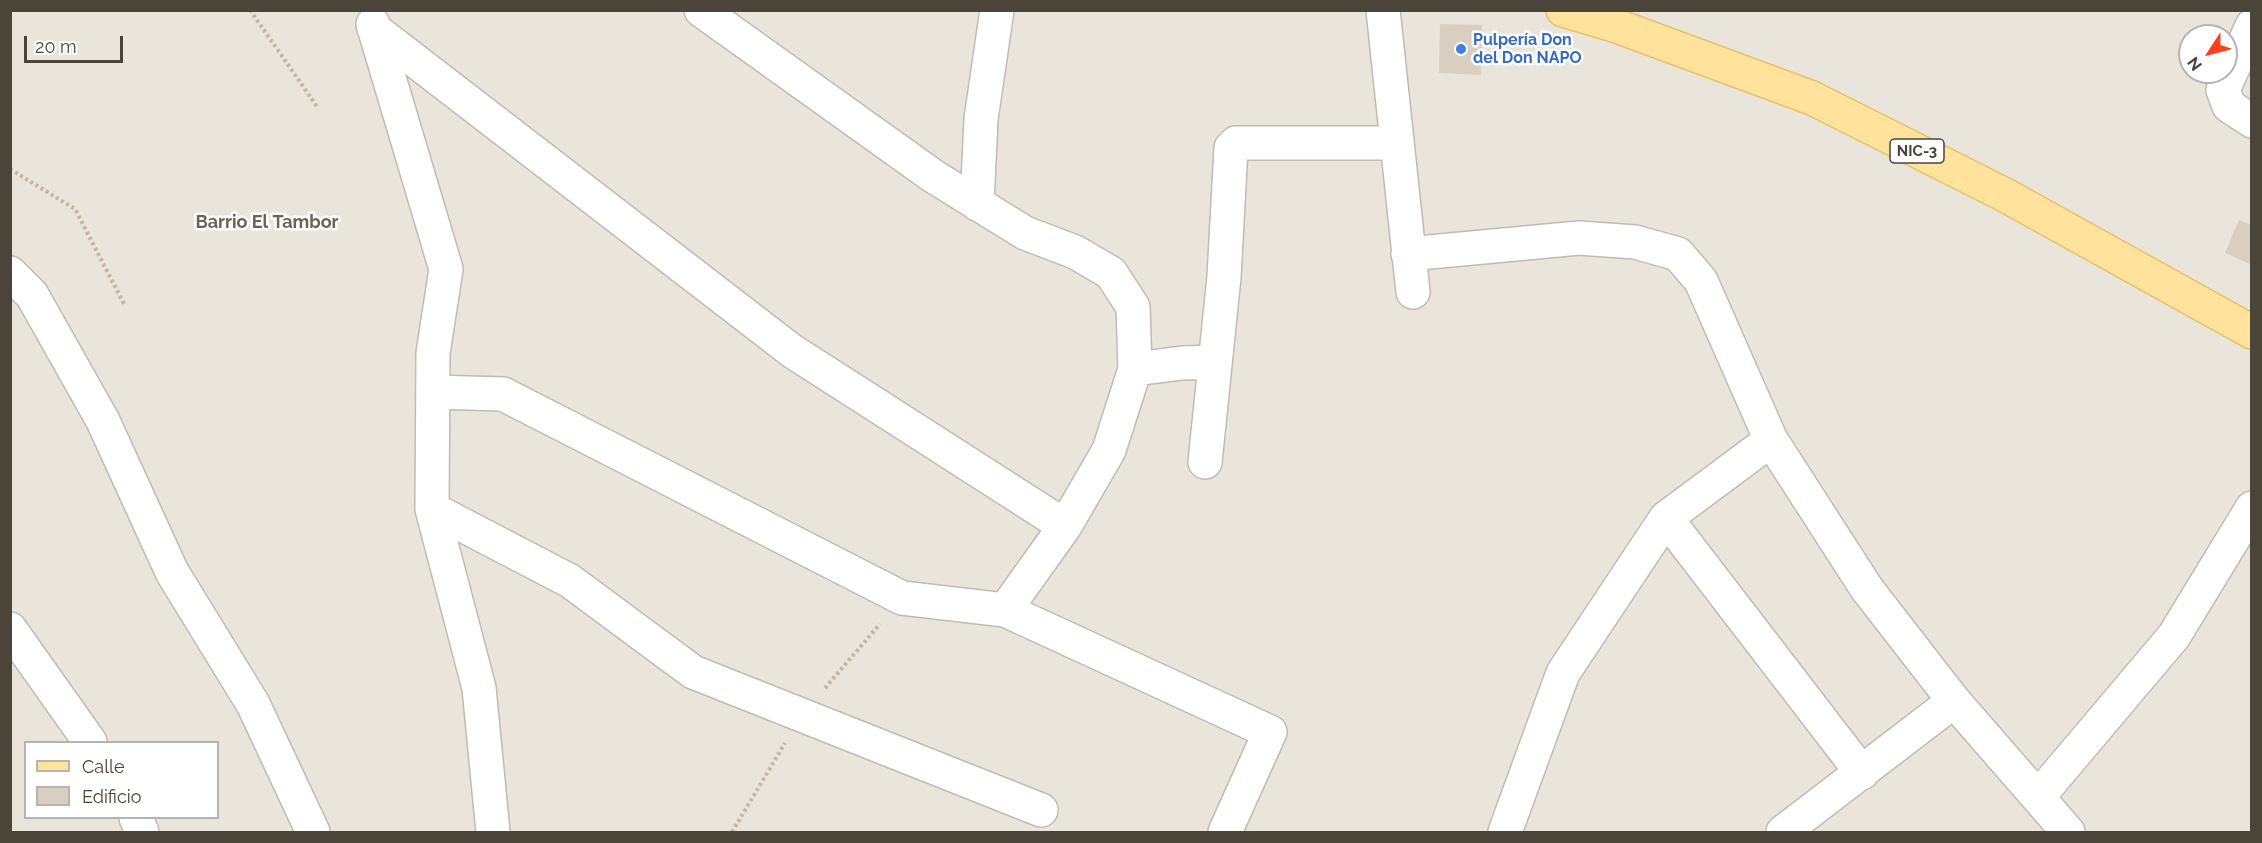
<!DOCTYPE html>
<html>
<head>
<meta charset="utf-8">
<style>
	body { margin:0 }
	#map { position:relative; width:2262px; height:843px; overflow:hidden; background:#f6f3ec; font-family:Raleway,sans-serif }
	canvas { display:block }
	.frame { position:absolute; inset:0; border:12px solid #4b4439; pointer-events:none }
	.legend { position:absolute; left:24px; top:741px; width:195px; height:78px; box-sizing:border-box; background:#fff; border:2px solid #b7b4b0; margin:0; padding:8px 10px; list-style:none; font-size:18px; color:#4b4439 }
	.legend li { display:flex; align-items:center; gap:12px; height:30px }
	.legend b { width:30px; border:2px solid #b7b4b0 }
	.north { position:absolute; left:2178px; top:24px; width:60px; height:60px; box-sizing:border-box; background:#fff; border:2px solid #b7b4b0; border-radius:50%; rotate:234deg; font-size:16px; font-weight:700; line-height:24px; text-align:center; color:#4b4439 }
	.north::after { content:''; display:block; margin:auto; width:21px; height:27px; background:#fc3f1d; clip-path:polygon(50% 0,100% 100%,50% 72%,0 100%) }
	.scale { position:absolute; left:24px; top:36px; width:99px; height:27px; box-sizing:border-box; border:3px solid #4b4439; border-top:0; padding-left:8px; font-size:18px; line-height:21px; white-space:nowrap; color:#4b4439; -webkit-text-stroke:4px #fff; paint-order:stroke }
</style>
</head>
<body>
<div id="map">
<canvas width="2262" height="843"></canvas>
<div class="frame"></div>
<ul class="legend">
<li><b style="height:8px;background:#ffe39c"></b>Calle</li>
<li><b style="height:16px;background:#d8cfc1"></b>Edificio</li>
</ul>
<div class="north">N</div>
<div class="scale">20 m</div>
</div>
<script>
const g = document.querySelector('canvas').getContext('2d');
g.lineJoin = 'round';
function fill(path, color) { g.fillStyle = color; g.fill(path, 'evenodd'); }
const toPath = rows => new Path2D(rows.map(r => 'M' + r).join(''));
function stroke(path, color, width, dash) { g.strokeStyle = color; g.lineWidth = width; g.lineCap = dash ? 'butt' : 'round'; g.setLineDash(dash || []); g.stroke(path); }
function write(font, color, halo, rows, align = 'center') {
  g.font = font + ' Raleway,sans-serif'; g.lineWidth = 5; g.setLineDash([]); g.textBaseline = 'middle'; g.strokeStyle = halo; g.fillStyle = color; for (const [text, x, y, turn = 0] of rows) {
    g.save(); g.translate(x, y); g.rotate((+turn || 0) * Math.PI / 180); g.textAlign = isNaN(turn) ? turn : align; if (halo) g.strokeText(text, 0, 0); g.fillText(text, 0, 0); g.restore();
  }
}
fill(toPath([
	[11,11,2251,11,2251,832,11,832],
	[2190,36,2226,36,2226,72,2190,72],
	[26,742,218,742,218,818,26,818]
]), '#eae5da');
fill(toPath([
	[1440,24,1482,25,1481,75,1439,73],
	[2239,220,2252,225,2252,265,2225,253]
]), '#d8cfc1');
const minor = toPath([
	[701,10,933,176,1025,233,1075,252,1111,273,1133,307,1135,369,1109,450,1065,526,1005,610],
	[1383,10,1413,292],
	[373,24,446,269,433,353,432,509,479,688,493,832],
	[2252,26,2223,90,2229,106,2252,121],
	[374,29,792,351,1065,526],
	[977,204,981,119,997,10],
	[1408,254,1579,238,1635,242,1678,254,1701,281,1771,440,1867,589,1954,701,2068,832],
	[10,273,32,295,103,421,172,572,253,704,313,832],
	[1135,369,1182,363,1214,362],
	[433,392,503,394,902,598,1005,610,1270,732,1225,832],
	[1205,462,1224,277,1231,148,1236,143,1396,143],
	[432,509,570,581,693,672,1041,810],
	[1666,518,1862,773],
	[10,629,90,742],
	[2038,797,2174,636,2252,508],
	[136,818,142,832],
	[1505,832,1563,673,1666,518,1771,440],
	[1783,832,1954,701]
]);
const major = toPath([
	[1563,10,1617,26,1812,98,2005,195,2252,332]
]);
stroke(minor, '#c2bbae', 36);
stroke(major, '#e6c16a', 36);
stroke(toPath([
	[250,10,318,108],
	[10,169,75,209,125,306],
	[825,688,880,624],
	[732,832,785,743]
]), '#c4b79f', 4, [3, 3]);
stroke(minor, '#fff', 33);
stroke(major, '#ffe39c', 33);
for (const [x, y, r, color] of [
	[1461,49,6,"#3f7fe0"]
]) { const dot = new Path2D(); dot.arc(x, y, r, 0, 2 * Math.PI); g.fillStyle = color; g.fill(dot); stroke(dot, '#fff', 2); }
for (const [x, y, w] of [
	[1917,151,54]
]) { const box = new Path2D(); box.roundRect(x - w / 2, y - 12, w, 24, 4.5); g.fillStyle = '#fff'; g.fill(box); stroke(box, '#4b4439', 1.5); }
write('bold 15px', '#4b4439', null, [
	["NIC-3",1917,151]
]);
write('bold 16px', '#366cbe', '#fff', [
	["Pulpería Don",1473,40],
	["del Don NAPO",1473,58]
], 'left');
write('bold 18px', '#6e6250', '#fff', [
	["Barrio El Tambor",267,223]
]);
</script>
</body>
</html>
